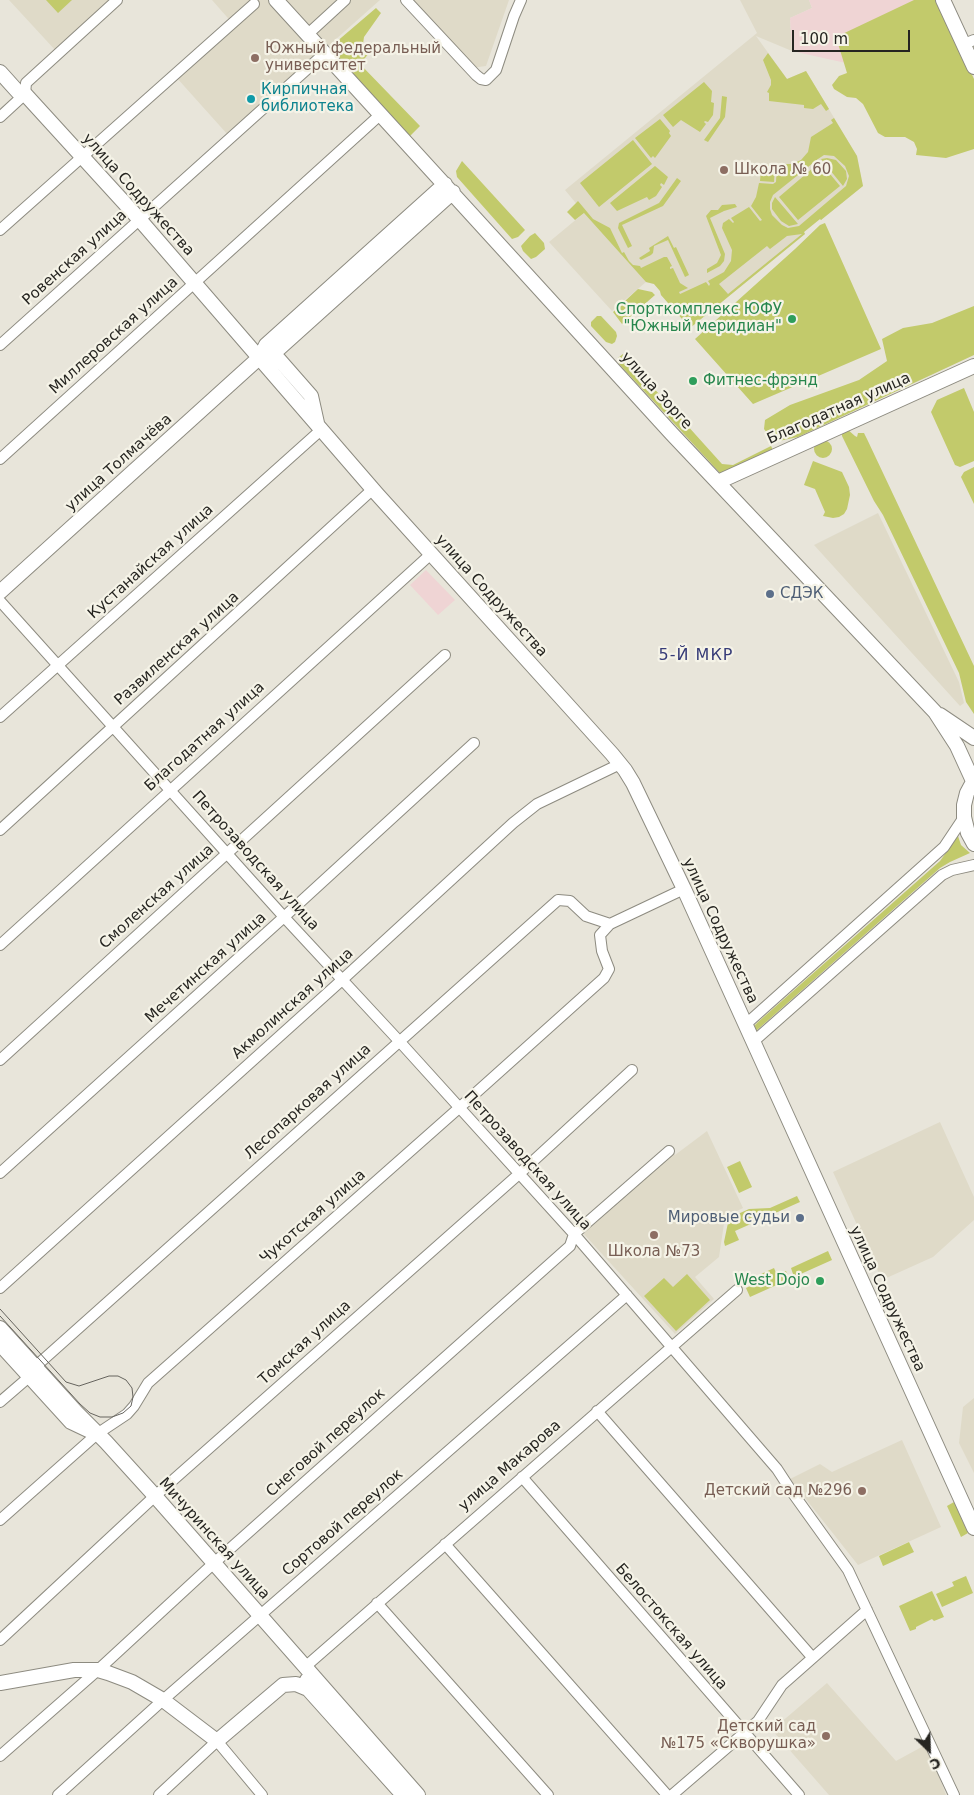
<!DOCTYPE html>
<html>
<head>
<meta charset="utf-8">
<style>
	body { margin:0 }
	#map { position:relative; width:974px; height:1795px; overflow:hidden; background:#e8e5da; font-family:"DejaVu Sans",sans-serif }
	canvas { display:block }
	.north { position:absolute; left:904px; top:1725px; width:50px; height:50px; -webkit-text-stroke:4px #f5f3e7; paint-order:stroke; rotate:156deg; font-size:14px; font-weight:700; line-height:20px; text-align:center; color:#262521 }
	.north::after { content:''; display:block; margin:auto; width:18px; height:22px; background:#262521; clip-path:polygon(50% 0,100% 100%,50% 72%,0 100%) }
	.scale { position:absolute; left:792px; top:30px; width:118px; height:22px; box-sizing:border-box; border:2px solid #262521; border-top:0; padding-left:6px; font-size:15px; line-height:18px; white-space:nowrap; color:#262521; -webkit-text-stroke:4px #f5f3e7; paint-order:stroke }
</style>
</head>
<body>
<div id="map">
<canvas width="974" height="1795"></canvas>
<div class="north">С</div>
<div class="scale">100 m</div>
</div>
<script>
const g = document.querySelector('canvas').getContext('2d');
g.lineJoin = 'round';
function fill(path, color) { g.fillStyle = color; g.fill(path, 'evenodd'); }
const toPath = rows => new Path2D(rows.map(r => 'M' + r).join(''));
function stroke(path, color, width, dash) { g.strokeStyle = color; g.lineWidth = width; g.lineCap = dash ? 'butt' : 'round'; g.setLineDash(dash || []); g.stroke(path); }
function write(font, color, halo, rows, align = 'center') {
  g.font = font + ' "DejaVu Sans",sans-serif'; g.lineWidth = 4.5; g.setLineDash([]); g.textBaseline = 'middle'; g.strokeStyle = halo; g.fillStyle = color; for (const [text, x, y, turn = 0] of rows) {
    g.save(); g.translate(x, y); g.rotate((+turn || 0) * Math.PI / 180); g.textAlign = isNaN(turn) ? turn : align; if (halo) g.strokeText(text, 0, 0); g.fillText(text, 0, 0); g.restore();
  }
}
fill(toPath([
	[9,0,112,0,56,51],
	[212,0,380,0,228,135,176,77,234,25],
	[410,0,509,0,486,66,471,68],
	[740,0,809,0,812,8,790,18,792,51,756,36,787,79,806,71,857,156,863,186,821,220,820,219,804,232,805,234,690,328,661,295,660,291,654,284,646,282,612,311,549,242,584,213,565,190,757,33],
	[878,513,959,682,964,703,960,706,814,545],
	[940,1122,974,1197,974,1220,933,1257,882,1280,833,1172],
	[707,1131,743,1208,725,1217,719,1257,695,1277,714,1299,675,1334,582,1232,672,1152,675,1155],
	[974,1398,974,1473,959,1443,963,1407],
	[902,1440,941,1527,858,1565,790,1479,820,1464,832,1472],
	[827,1683,896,1761,927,1744,946,1795,829,1795,772,1730]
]), '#dfdac8');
fill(toPath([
	[809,0,937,0,855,65,792,51,790,18,812,8],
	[426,570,455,600,438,615,410,585]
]), '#efd4d4');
fill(toPath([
	[46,0,72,0,58,13],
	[914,0,937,0,974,79,974,149,946,158,916,155,917,149,914,142,905,137,885,137,878,133,863,104,856,98,847,97,834,89,832,85,839,76,847,73,836,37],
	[376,8,381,13,364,37,363,44,370,52,360,64,420,126,409,137,328,49],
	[768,53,787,79,806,71,829,109,826,111,821,104,813,109,804,108,804,105,769,101,769,93,767,92,771,85,771,80,763,60],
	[704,82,712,91,711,102,714,103,713,115,708,122,705,121,704,122,706,124,700,132,681,120,673,127,663,115],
	[722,96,727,97,725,117,708,142,704,140,720,118],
	[834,118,857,156,863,186,821,220,820,219,804,232,805,234,690,328,661,295,660,291,654,284,646,282,584,213,575,220,567,212,578,201,593,219,610,228,622,253,624,252,629,261,633,265,640,266,641,268,664,257,667,257,672,266,670,267,670,269,673,268,680,283,688,288,679,292,680,294,706,282,709,286,710,284,708,281,724,272,731,261,732,250,722,228,723,223,729,219,733,223,734,222,731,218,749,207,760,221,762,220,751,206,756,197,759,183,773,184,776,182,777,164,792,164,801,160,808,152,811,137,833,123,831,120],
	[824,155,834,156,845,166,849,176,846,186,799,226,788,228,782,225,772,215,770,209,770,202,773,195,818,159],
	[802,234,728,294,719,284,767,246,770,249,787,236],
	[660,119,670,131,669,133,671,136,655,158,653,156,651,158,635,138],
	[633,140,652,164,599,207,580,183],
	[827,158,836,160,846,171,847,179,843,186,821,159],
	[462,161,525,230,518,237,512,239,457,177,456,171],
	[820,162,840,186,798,220,779,197],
	[767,165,775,166,774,182,760,181,761,170],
	[655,166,668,177,664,185,661,183,660,185,662,187,656,196,649,200,647,197,617,211,610,203],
	[677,178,681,181,663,206,622,225,632,246,628,248,618,228,619,223,659,203],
	[775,197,798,224,789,226,781,221,772,209,772,203],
	[735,204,737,207,724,211,710,218,725,254,724,261,720,266,707,273,707,269,717,263,721,255,706,216,711,210,718,210,722,205],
	[825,223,881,349,753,404,695,339,795,249,820,225],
	[535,233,544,243,545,249,536,257,531,259,523,251,521,246,530,236],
	[668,236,674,248,676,247,689,275,685,277,668,240,654,246,653,253,651,255,641,260,639,258,650,251,649,248],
	[638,289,652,292,655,295,622,324,613,312],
	[974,306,974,355,798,437,774,442,764,429,765,420,790,405,859,380,887,361,882,339,903,328,932,323],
	[597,316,601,316,616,332,617,336,615,342,612,344,606,342,591,326,591,322],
	[623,354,722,464,733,465,771,446,774,452,727,474,720,473,619,364,618,358],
	[964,388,974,412,974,461,960,467,955,465,931,412,937,400],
	[847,429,855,436,857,437,858,433,864,433,867,439,974,666,974,714,966,702,959,673,883,515,874,501,842,436,842,433],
	'814 449a9 9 0 1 1 18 0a9 9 0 1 1-18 0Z',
	[813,461,842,472,849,487,850,495,847,509,844,514,839,517,833,518,823,516,825,512,815,489,804,485],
	[974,467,974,504,961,477,964,472],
	[958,836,961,845,970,853,950,862,940,868,756,1031,753,1027,758,1022,940,861],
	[740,1161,752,1187,739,1193,727,1167],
	[797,1196,800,1202,735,1231,739,1240,725,1246,724,1242,729,1218,749,1209,770,1208],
	[828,1251,832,1260,794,1277,791,1268],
	[774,1268,777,1275,786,1271,790,1279,750,1297,746,1288,763,1280,761,1274],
	[687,1274,710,1300,676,1331,644,1296,664,1278,673,1287],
	[954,1502,968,1533,961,1537,947,1506],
	[909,1542,914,1552,883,1566,879,1556],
	[966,1576,973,1593,942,1607,936,1594,954,1586,952,1582],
	[932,1591,944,1617,934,1621,932,1619,916,1627,916,1629,910,1631,899,1606]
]), '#c2ca6b');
const street = toPath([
	[406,0,476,75,481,79,486,80,496,70,514,16,521,0],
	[308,34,345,0],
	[964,44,974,40],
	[0,117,25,94,26,83,117,0],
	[0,230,254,4],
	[0,345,325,53],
	[0,459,381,114],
	[0,601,284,917,400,1042,574,1234,777,1469,792,1492,848,1570,954,1795],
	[0,717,322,429],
	[0,830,373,489],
	[0,945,431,554],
	[745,1025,944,847,964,817],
	[753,1042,942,875,952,870,974,865],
	[0,1060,445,655],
	[0,1173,284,917,474,743],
	[0,1288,342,980,513,823,537,804,620,764],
	[35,1367,558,900,570,901,586,916,610,924],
	[0,1402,29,1377],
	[597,1411,812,1657],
	[522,1477,799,1795],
	[0,1520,97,1434,127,1414,134,1406,148,1383,459,1108,604,978,609,969,602,951,600,935,610,924,684,889],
	[445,1544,667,1795],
	[377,1603,548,1795],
	[0,1640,155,1496,519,1174,632,1070],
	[305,1667,737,1290],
	[0,1756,98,1670,214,1563,570,1246,574,1234,669,1151],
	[58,1795,163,1700,627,1295],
	[159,1795,217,1741,262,1795],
	[672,1795,758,1721,782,1685,867,1610]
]);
const secondary = toPath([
	[276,0,672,434,935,712,957,746,973,781],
	[943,0,974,67],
	[0,72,18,92,25,94,140,220,377,494,612,754,625,770,633,783,684,889,974,1528],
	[268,347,311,396,317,423],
	[260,357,274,353,453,192],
	[718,482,974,366],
	[0,592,260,357,266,345,445,184],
	[940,715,974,738],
	[974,780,967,793,964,805,964,817,968,833,974,844],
	[0,1328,76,1412,106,1442,155,1496,418,1795],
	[0,1344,71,1422,90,1431],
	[307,1680,308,1689,403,1795],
	[0,1683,74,1670,98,1670,108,1673,132,1682,163,1700,217,1741,283,1685,296,1684,308,1689]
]);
stroke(street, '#8d8b80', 12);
stroke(secondary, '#8d8b80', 16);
stroke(street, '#fff', 10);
stroke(secondary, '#fff', 14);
stroke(toPath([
	[0,1309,66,1382,79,1386,109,1376,118,1376,126,1380,132,1388,133,1397,131,1406,123,1413,112,1417,100,1417,90,1413,80,1404,0,1316]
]), '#66645e', 1);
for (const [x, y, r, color] of [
	[255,58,5,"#8d6e63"],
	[251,99,5,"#0f9aa8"],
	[724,170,5,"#8d6e63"],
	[792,319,5,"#2e9e5b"],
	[693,381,5,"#2e9e5b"],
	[770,594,5,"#5c6f8a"],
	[800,1218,5,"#5c6f8a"],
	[654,1235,5,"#8d6e63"],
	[820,1281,5,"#2e9e5b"],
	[862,1491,5,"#8d6e63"],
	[826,1736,5,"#8d6e63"]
]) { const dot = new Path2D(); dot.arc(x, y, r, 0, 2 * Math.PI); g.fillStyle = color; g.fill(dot); stroke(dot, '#f5f3e7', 2); }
write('15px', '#785e54', '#f5f3e7', [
	["Южный федеральный",265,49],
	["университет",265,66],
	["Школа № 60",734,170],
	["Школа №73",654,1252,"center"],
	["Детский сад №296",852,1491,"right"],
	["Детский сад",816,1727,"right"],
	["№175 «Скворушка»",816,1744,"right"]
], 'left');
write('15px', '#0d838f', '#f5f3e7', [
	["Кирпичная",261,90],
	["библиотека",261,107]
], 'left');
write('15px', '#262521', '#f5f3e7', [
	["улица Содружества",138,195,48],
	["Ровенская улица",75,258,-42],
	["Миллеровская улица",114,336,-42],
	["улица Зорге",656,391,48],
	["Благодатная улица",839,409,-24],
	["улица Толмачёва",119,463,-42],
	["Кустанайская улица",151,562,-42],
	["улица Содружества",491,596,48],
	["Развиленская улица",177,649,-42],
	["Благодатная улица",205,737,-42],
	["Петрозаводская улица",255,861,48],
	["Смоленская улица",157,897,-42],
	["улица Содружества",720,931,65],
	["Мечетинская улица",206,968,-42],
	["Акмолинская улица",293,1004,-42],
	["Лесопарковая улица",308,1102,-42],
	["Петрозаводская улица",527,1161,48],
	["Чукотская улица",313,1217,-41],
	["улица Содружества",887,1299,65],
	["Томская улица",305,1343,-42],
	["Снеговой переулок",326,1443,-42],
	["улица Макарова",510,1466,-41],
	["Сортовой переулок",343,1523,-41],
	["Мичуринская улица",214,1539,48],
	["Белостокская улица",671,1627,49]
]);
write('15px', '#27864d', '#f5f3e7', [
	["Спорткомплекс ЮФУ",782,310],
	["\"Южный меридиан\"",782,327],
	["Фитнес-фрэнд",703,381,"left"],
	["West Dojo",810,1281]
], 'right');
write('15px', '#4e5e75', '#f5f3e7', [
	["СДЭК",780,594],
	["Мировые судьи",790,1218,"right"]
], 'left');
g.letterSpacing = '1px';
write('16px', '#373c78', '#f5f3e7', [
	["5-Й МКР",696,656]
]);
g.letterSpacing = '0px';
</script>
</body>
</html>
